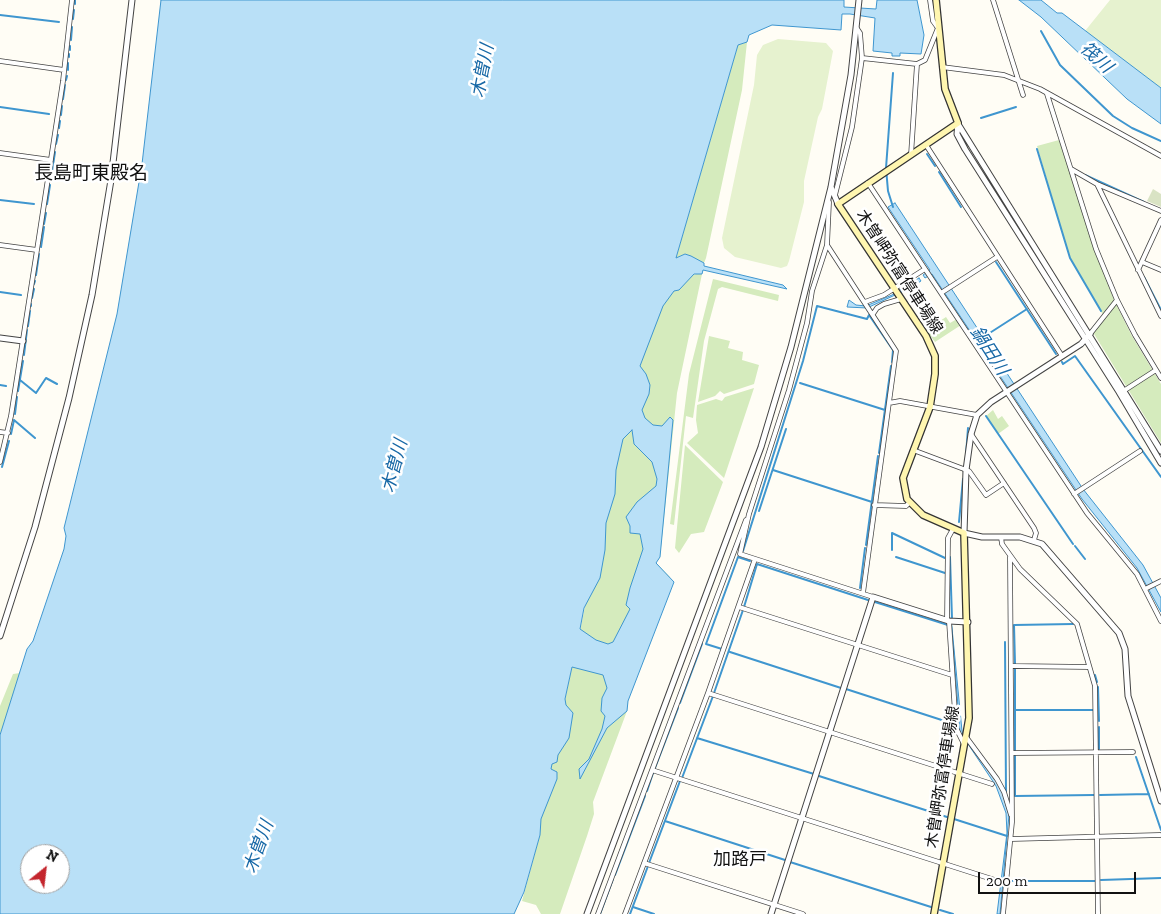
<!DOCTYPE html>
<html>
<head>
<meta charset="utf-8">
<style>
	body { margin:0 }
	#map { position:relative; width:1161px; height:914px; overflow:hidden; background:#fffdf5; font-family:"Zilla Slab",serif }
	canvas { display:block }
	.north { position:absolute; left:20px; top:844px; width:50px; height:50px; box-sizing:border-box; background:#fff; border:1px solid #a0a0a0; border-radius:50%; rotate:29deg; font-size:14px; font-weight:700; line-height:20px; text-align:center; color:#111 }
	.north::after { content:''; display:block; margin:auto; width:18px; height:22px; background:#c4262e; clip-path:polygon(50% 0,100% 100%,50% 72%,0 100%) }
	.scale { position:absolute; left:978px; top:872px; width:158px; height:22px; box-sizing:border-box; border:2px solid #111; border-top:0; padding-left:6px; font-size:15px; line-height:18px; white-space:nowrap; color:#111; -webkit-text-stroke:4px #fff; paint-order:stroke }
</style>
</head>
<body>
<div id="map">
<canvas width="1161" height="914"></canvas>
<div class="north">N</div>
<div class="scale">200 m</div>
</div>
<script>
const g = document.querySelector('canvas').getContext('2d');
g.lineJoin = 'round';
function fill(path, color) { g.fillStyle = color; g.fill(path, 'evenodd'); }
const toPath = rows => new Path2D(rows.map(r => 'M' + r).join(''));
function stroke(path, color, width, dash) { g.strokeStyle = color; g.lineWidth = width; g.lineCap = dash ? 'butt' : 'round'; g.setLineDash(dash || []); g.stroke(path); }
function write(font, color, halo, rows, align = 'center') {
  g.font = font + ' "Zilla Slab","Noto Sans JP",serif'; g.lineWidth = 5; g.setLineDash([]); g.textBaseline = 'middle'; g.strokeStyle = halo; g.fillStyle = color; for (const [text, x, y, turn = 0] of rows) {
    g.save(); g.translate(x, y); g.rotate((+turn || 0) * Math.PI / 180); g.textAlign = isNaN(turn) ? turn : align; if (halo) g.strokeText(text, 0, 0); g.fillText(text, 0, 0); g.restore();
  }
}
fill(toPath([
	[747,42,742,90,706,258,704,263,685,254,676,258,738,45],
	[1059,140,1095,249,1114,300,1132,336,1161,384,1161,443,1091,329,1103,315,1070,258,1037,146],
	[697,274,702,274,677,393,660,557,656,563,670,577,620,649,579,636,626,402,670,279],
	[713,279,779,295,778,301,722,287,718,289,704,341,693,418,686,416,674,525,670,524,689,374],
	[946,317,950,323,957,319,961,325,935,342,926,330],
	[709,336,730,341,728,348,743,352,742,360,759,365,754,384,724,394,720,391,715,396,698,402],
	[754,388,724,478,687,443,698,433,696,420,697,405,716,399,722,401,725,397],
	[993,410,998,419,1002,416,1009,426,998,434,986,416],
	[685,445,723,482,704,532,691,534,679,553,675,548],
	[573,662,596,664,628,701,627,711,593,802,594,814,587,836,560,914,541,914,536,905,522,901,540,835,539,823],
	[20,673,13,696,0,735,0,706,13,674]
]), '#d5ebbd');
fill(toPath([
	[1153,189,1161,194,1161,207,1147,201]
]), '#d9e3c4');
fill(toPath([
	[1110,0,1161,0,1161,88,1085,31],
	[778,39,826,43,833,51,822,109,818,117,804,181,804,202,789,261,787,266,781,268,735,257,724,248,722,238,754,85,757,55,763,45]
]), '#e6f2cf');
const water = toPath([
	[161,0,844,0,844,7,876,9,877,0,917,0,924,35,921,54,900,53,900,56,892,56,892,53,873,51,875,18,850,14,842,14,841,30,772,25,749,35,747,42,738,45,676,258,685,254,691,256,704,263,704,266,783,285,787,289,703,270,702,274,694,274,679,290,674,291,663,306,640,366,646,374,650,385,649,394,642,410,645,418,653,425,662,426,670,417,673,420,660,557,656,563,674,582,628,701,627,711,607,728,580,779,579,769,589,759,602,729,605,716,601,711,602,698,607,688,603,675,572,667,565,699,566,705,573,713,569,738,558,755,557,762,552,764,551,769,557,772,557,779,541,819,540,835,524,892,514,914,0,914,0,735,27,649,33,641,64,549,66,536,64,528,117,314,142,164,161,0],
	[632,430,634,444,652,462,657,479,656,486,637,502,626,517,630,526,630,533,640,534,643,549,630,588,626,605,630,609,613,642,608,644,596,640,580,629,584,608,600,578,605,550,606,523,615,494,616,470,623,439,632,430],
	[30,854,60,854,60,884,30,884,30,854],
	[1019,0,1041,0,1057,13,1062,13,1161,88,1161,124,1127,99,1041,17,1019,0],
	[895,203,1083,489,1143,565,1161,598,1161,612,1137,568,1082,499,932,274,925,278,923,275,930,270,888,207,895,203],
	[919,278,921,281,908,289,867,308,847,307,849,300,856,305,866,306,892,295,919,278],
	[951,618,962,731,964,737,996,780,1003,794,1009,815,1000,914,997,914,1007,833,1006,813,996,786,960,732,951,618]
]);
fill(water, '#b9e0f7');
stroke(water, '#3f96cf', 1);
stroke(toPath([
	[75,4,75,0],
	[0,15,59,22],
	[73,19,74,10],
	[1041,31,1060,65,1113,116,1132,128,1161,141],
	[71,40,72,27],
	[70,50,70,46],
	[69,57,69,54],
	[68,70,68,63],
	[893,73,886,168,888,191,893,207],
	[66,80,67,76],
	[63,99,65,85],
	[0,107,49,114],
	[61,115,62,106],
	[981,118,1016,107],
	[59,128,60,121],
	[56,144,58,135],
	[1037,149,1070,258,1101,311],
	[927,154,935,166],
	[939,172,961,207],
	[1085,175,1144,202],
	[51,178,55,152],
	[0,200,34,204],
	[47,204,50,185],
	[44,224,46,213],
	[41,247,44,227],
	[996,262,1056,354],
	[36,275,39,254],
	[1144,277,1161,310],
	[34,284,35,281],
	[0,292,21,295],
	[32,298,34,289],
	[31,306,31,304],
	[28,326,30,311],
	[985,336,1027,309],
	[24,355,27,330],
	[1062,362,1063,364,1075,356,1161,477],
	[20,380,36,393,46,378,57,384],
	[800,383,885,410],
	[0,385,6,386],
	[18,391,23,361],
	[15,414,17,397],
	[986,416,1073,544],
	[14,420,35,438],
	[11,434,14,420],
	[879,453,891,366],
	[966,455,968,428],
	[2,467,9,441],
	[773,470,872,502],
	[759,511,786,429],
	[959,522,963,479],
	[866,545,878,456],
	[1075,546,1085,559],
	[892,550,892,533,945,558],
	[743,551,803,361,817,306,867,319,869,315,893,350,892,362],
	[896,557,945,573],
	[950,557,952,619],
	[860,588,865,548],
	[875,602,948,625],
	[744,607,757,564,868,600],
	[1005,642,1006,794],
	[722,649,706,644,738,557,750,561],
	[730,652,841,688],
	[1015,664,1014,625,1073,624],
	[1095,675,1097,682],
	[1098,687,1099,721],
	[846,689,954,724],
	[714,693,743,610],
	[680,703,702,644],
	[1015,710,1093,710],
	[1099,727,1099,749],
	[697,738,814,774],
	[1015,750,1015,669],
	[1015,756,1015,796,1094,795],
	[1136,757,1161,830],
	[655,768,678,708],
	[819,776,947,817],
	[682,778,713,696],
	[647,791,653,773],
	[1100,795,1149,794],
	[954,819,1007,836],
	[665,821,785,860],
	[790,862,931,907],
	[649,863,680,781],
	[615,875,645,796],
	[1101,880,1161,878],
	[1008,881,1095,881],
	[633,907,654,914],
	[940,910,953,914],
	[600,914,613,879],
	[630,914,648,866]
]), '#3f96cf', 2);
const minor = toPath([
	[993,0,1023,95],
	[862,58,917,64,925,60,938,28,933,21,930,0],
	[0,61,64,70],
	[942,67,1004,75,1040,89,1161,156],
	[1047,94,1096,249,1117,300,1135,335,1161,378],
	[926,145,1062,356],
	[0,153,51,160],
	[911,155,917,64],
	[1071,169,1097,184,1161,316],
	[868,183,1087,513,1137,574,1161,621],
	[1097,184,1161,211],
	[835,195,852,127,862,58,860,33,856,27],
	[829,202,827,245,812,291,807,323,789,390,749,514,740,554,873,597],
	[0,245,37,250],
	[827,245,896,351,863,593],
	[1142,262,1161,270],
	[1138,270,1161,220],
	[941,293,997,257],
	[865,302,884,295,925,269],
	[873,314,877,308,884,304,901,299],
	[1090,334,1117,300],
	[1125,390,1156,370],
	[889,403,900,401,977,415],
	[0,432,8,433],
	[971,434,1034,528,1036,533,1034,540],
	[913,450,969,471,986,495,1004,483],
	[0,462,11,416,37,250,63,81,72,0],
	[1074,494,1140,451],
	[874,505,906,506,909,503],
	[1001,537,1002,544,1020,569,1077,624,1095,686,1098,914],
	[1145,589,1161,581],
	[739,607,952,675],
	[947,620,948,538,953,529],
	[949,621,956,728,964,744],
	[1013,666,1089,667],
	[708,693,992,784],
	[966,737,997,779,1004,792,1011,815],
	[1013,753,1133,752],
	[652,770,998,881],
	[1011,839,1160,835],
	[644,863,803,914],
	[598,914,746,520],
	[625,914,708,693,755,559],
	[1003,914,1012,822,1010,557]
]);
const tertiary = toPath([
	[958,123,957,134,965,149,1119,392,1161,463],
	[958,124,1161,451],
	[831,187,838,204],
	[1090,334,1081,344,991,402,977,415,971,434,966,470,964,533,982,537,1020,537,1042,544,1119,633,1125,649,1128,696,1161,801],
	[0,338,23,341],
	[0,636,35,527,69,398,92,295,111,180,132,0],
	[587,914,761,447,791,347,831,187,851,75,859,0],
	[771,914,873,597,949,621,968,622]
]);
const secondary = toPath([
	[934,914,969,718,964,533,923,515,907,499,903,478,930,407,935,374,935,356,926,336,838,204,958,123,945,89,936,0]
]);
stroke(minor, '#444', 5.5);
stroke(tertiary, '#444', 7);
stroke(secondary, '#333', 8);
stroke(minor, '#fff', 4);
stroke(tertiary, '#fff', 5);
stroke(secondary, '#fff6b0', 5.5);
write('16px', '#111', '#fff', [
	["木曽岬弥富停車場線",899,272,57],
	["木曽岬弥富停車場線",943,777,-81]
]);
write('italic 18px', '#1768a6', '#fff', [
	["筏川",1096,58,42],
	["木曽川",483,71,-79],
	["鍋田川",989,351,57],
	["木曽川",395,466,-75],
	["木曽川",259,847,-70]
]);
write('18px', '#111', '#fff', [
	["加路戸",740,860]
]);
write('19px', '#111', '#fff', [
	["長島町東殿名",91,174]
]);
</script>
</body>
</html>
